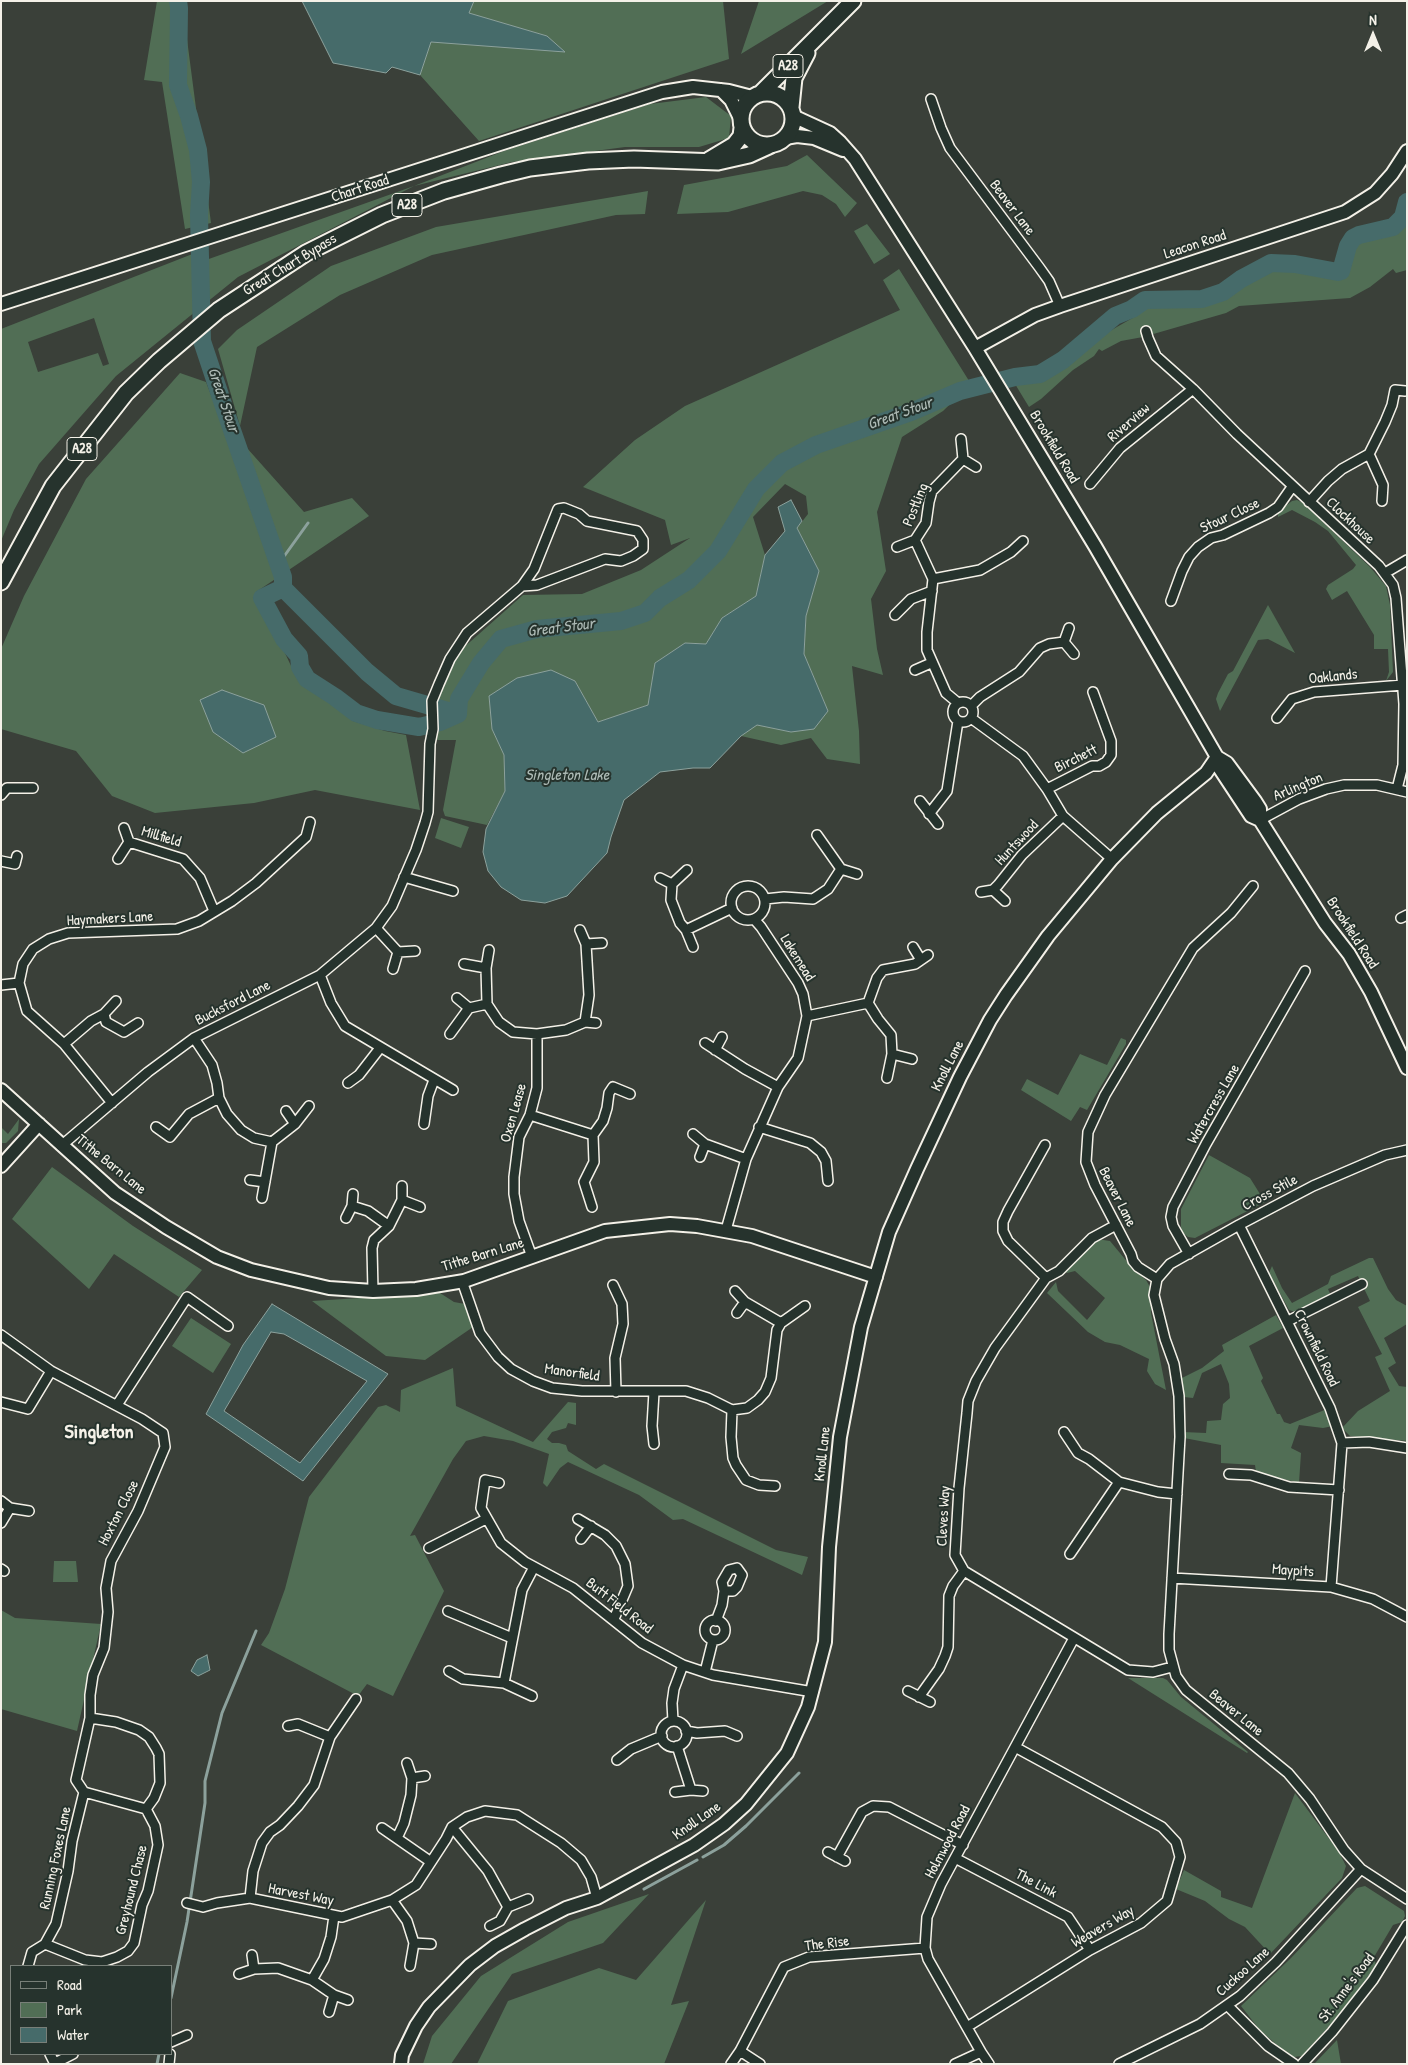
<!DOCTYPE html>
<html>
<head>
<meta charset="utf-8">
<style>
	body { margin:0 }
	#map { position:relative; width:1408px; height:2065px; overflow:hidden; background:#3a4039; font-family:"Patrick Hand",sans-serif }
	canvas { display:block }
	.frame { position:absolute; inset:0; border:2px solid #f4f1e8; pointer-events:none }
	.legend { position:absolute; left:10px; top:1965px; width:162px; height:90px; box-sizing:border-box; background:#26332d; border:1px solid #787f78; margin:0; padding:6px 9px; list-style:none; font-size:15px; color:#f4f1e8 }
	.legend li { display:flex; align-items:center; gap:10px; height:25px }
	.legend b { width:25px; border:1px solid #787f78 }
	.north { position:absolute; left:1348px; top:10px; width:50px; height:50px; -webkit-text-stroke:4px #26332d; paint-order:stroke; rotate:0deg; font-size:14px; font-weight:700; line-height:20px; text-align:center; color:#f4f1e8 }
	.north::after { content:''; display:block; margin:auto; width:18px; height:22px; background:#f4f1e8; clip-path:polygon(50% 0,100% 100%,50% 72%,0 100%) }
</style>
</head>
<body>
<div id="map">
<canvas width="1408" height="2065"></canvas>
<div class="frame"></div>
<ul class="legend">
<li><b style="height:6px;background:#26332d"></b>Road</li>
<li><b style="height:14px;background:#516e55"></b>Park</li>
<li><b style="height:14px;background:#466b6a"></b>Water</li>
</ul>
<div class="north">N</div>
</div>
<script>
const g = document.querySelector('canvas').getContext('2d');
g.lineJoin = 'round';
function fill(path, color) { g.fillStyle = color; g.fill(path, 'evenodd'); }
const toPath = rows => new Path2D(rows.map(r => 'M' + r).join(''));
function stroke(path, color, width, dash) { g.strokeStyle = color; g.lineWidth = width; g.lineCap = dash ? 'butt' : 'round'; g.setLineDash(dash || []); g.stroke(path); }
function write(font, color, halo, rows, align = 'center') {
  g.font = font + ' "Patrick Hand",sans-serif'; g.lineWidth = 4; g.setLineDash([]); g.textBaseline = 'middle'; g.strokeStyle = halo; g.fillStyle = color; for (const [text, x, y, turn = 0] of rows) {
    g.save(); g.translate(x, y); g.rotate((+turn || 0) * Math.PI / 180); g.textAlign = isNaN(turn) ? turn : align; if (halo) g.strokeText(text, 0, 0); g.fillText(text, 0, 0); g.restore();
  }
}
fill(toPath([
	[157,1,182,1,211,223,185,229,162,82,144,80],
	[474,1,723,1,729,59,479,141,420,75,430,42,547,36,468,13],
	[759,1,828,1,741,54],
	[706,97,731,116,729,138,699,147,625,147,512,162,414,186,238,277,116,376,39,464,14,510,1,541,1,329,195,253,206,260,414,186,504,151,650,104],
	[94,318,109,364,103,366,98,353,38,372,28,342],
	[807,155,857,203,845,217,836,204,822,195,803,191,728,212,677,214,684,185,787,166],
	[648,191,645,214,616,215,432,255,340,295,257,347,240,426,218,349,237,330,331,266,436,227],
	[1407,219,1407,270,1396,273,1393,269,1370,287,1350,298,1239,306,1226,313,1143,337,1121,341,1102,351,1099,349,1094,356,1073,370,1041,399,1029,407,1015,384,1034,383,1048,377,1089,343,1136,316,1145,305,1179,306,1208,304,1228,296,1253,276,1278,267,1304,270,1327,278,1339,278,1346,274,1351,266,1355,248,1359,240,1394,231],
	[867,224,890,254,874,264,854,231],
	[899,269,971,384,943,411,902,437,877,512,886,571,871,599,877,649,883,675,852,666,859,731,860,764,827,759,811,738,781,745,741,736,757,724,791,732,828,711,804,654,806,616,819,571,797,528,808,514,806,496,785,484,753,517,765,555,756,596,722,618,706,644,685,643,655,663,648,705,598,722,575,681,492,729,504,755,505,791,487,825,445,816,443,810,456,740,437,740,439,689,462,649,523,595,582,594,641,570,690,538,671,545,665,520,583,487,635,440,685,406,900,310,883,280],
	[180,373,206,382,228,439,238,438,304,512,352,498,369,516,256,592,293,670,305,686,318,692,353,721,385,731,406,735,420,810,315,790,254,803,155,813,112,796,76,751,1,729,1,649,24,596,86,479],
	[1297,500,1303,503,1370,567,1386,586,1390,605,1393,672,1386,681,1389,672,1388,649,1374,649,1374,635,1347,591,1332,600,1326,589,1328,585,1353,569,1356,565,1328,531,1315,522,1292,510,1278,517,1278,512,1292,501],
	[1268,605,1295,653,1268,639,1258,640,1220,711,1216,699,1218,693,1228,674,1233,671],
	[441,818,469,827,461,848,435,838],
	[1121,1038,1126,1040,1126,1044,1087,1110,1080,1107,1071,1121,1021,1090,1027,1079,1058,1095,1080,1054,1107,1065],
	[19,1119,18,1131,6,1143,1,1143,1,1127,8,1134],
	[1209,1155,1250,1178,1265,1202,1195,1238,1188,1237,1182,1232,1181,1227,1181,1209],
	[52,1167,133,1226,202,1270,179,1297,114,1254,89,1289,12,1219],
	[1097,1239,1110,1241,1134,1270,1146,1280,1150,1287,1151,1313,1166,1390,1155,1384,1147,1371,1149,1359,1120,1345,1105,1342,1088,1332,1047,1293,1056,1282,1058,1291,1087,1320,1105,1298,1075,1271,1067,1273,1064,1271],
	[1369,1258,1373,1258,1388,1289,1396,1300,1407,1306,1407,1324,1384,1338,1396,1363,1388,1368,1399,1386,1407,1387,1407,1441,1350,1436,1342,1428,1358,1411,1390,1391,1375,1357,1382,1354,1358,1307,1370,1301,1358,1276,1328,1289,1331,1296,1300,1312,1295,1312,1289,1310,1269,1273,1272,1266,1282,1288,1292,1303,1328,1284,1331,1276],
	[440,1293,454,1302,465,1304,473,1327,425,1360,386,1356,312,1301],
	[1276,1315,1283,1328,1249,1346,1263,1378,1261,1381,1277,1414,1280,1414,1284,1422,1290,1424,1327,1409,1333,1426,1323,1428,1299,1425,1291,1448,1301,1453,1299,1483,1256,1472,1255,1465,1221,1463,1221,1445,1184,1438,1183,1432,1206,1433,1207,1421,1221,1420,1223,1404,1230,1398,1229,1384,1221,1364,1202,1373,1193,1398,1184,1397,1182,1378,1202,1368,1224,1351,1222,1345],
	[191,1318,231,1344,213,1373,172,1346],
	[453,1368,456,1406,533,1442,568,1402,576,1403,576,1425,568,1423,566,1428,552,1432,547,1439,552,1443,559,1443,566,1445,568,1451,596,1469,604,1464,776,1550,808,1557,802,1575,683,1519,673,1520,639,1495,568,1462,560,1468,547,1487,543,1483,549,1454,513,1441,484,1436,466,1441,453,1459,410,1536,415,1535,444,1591,393,1696,367,1684,358,1696,261,1645,269,1633,285,1589,309,1497,378,1407,386,1405,400,1412,401,1390],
	[54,1561,76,1561,78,1582,53,1582],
	[1,1610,15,1618,101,1624,77,1731,1,1709],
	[1128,1678,1163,1678,1167,1680,1181,1697,1248,1752,1247,1753],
	[1295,1793,1339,1852,1346,1866,1342,1878,1270,1954,1245,1927,1229,1919,1205,1901,1176,1889,1184,1870,1221,1891,1221,1897,1252,1908],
	[1365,1886,1404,1911,1405,1916,1402,1922,1393,1925,1374,1957,1376,1966,1343,2011,1302,2056,1294,2057,1287,2054,1259,2029,1241,2006,1291,1958,1357,1888],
	[649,1894,603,1943,512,1974,451,2064,423,2064,432,2036,481,1976,568,1922],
	[706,1900,671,2005,689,2001,664,2064,477,2064,508,2001,599,1968,636,1980],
	[1337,2040,1341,2064,1315,2064,1315,2063]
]), '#516e55');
const water = toPath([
	[302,1,474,1,469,13,547,36,565,52,431,42,420,75,392,67,386,73,333,63,302,1],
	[791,500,802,521,797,528,819,571,806,616,804,654,828,711,814,729,791,732,757,725,741,736,710,768,693,768,660,772,624,800,611,837,607,853,567,896,545,903,521,900,501,887,488,871,483,852,486,829,505,791,504,755,492,729,489,696,517,678,551,670,575,681,598,722,648,705,655,663,685,643,706,644,722,618,756,596,765,555,785,531,778,507,791,500],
	[222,690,264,705,276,737,243,753,213,732,200,700,222,690],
	[272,1304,388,1374,303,1481,206,1414,243,1345,272,1304],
	[271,1332,284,1334,367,1381,300,1463,224,1411,271,1332],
	[207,1655,210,1670,198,1676,191,1671,197,1660,207,1655]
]);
fill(water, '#466b6a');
stroke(water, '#8ca19c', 1);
stroke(toPath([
	[283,577,280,562,308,523],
	[703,1857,724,1845,746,1826,799,1773],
	[644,1889,697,1860],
	[171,1998,187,1922,205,1803,205,1781,222,1713,256,1631],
	[157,2064,159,2054]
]), '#8ca19c', 3);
stroke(toPath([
	[178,1,179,8,178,85,189,116,198,150,201,182,199,215,202,341,224,407,283,577,283,588,262,598,284,639,299,656,300,667,307,679,335,697,356,713,377,720,419,727,440,722,458,714,459,699,481,663,501,639,537,629,621,621,645,613,660,598,689,580,718,551,756,489,782,463,816,445,911,412,960,391,1015,377,1040,374,1063,360,1115,316,1132,309,1145,300,1202,299,1223,292,1241,279,1271,263,1295,264,1338,272,1341,271,1348,246,1353,238,1359,235,1393,227,1403,217,1407,202],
	[283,588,367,672,396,696,458,714]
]), '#466b6a', 18);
const street = toPath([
	[931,99,941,128,950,148,1039,267,1049,281,1060,306],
	[1146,331,1148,338,1156,356,1193,389,1237,434,1379,566,1393,585,1396,598,1404,704,1403,765,1397,789],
	[961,439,963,459,976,467],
	[1369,454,1383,485,1382,501],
	[1090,484,1120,448,1193,389],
	[1309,502,1328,481,1342,469,1369,454,1385,422,1392,405,1395,390,1405,391],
	[915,540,933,579,927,632,927,650,946,693,958,703],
	[915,540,926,523,929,502,932,491,963,459],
	[897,547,915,540],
	[1385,573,1407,560],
	[933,579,980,570,1011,552,1023,541],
	[1171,601,1182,571,1189,557,1198,547,1211,538,1223,535,1269,513,1278,507,1292,487],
	[895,615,911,599,932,591],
	[1069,628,1064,642,1074,654],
	[915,670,931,663],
	'953 712a10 10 0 1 1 20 0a10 10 0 1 1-20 0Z',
	[971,706,980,697,1019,672,1040,648,1049,644,1064,642],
	[971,718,1023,756,1047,789,1063,816,1112,859],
	[1277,718,1292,699,1314,692,1403,685],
	[1047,789,1092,766,1099,766,1106,762,1111,755,1111,741,1093,692],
	[1,795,7,788,33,788],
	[920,801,938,824],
	[929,814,947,791,958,721],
	[1260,820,1299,799,1326,789,1344,785,1377,785,1407,792],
	[129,842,183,859,200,878,214,911],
	[118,859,129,842,124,828],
	[1,861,15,864,17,856],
	[841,869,857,874],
	[687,870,672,884,671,900,680,923,686,930,732,908],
	[404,877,453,891],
	[660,878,672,884],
	'731 903a17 17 0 1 1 34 0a17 17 0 1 1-34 0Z',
	[993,890,1005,901],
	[981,892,993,890,998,885,1022,855,1063,816],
	[765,899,784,897,813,899,828,889,841,869,817,835],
	[1401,918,1407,915],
	[376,928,398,952],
	[686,930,693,947],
	[586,944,602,943],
	[913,947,921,960],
	[489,950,486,968,487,1004,499,1022,513,1032,537,1034,566,1030,585,1022,589,995,586,944,580,930],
	[464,964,486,968],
	[393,969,398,952,415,951],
	[320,975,331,1003,345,1026,453,1090],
	[1,985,19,983],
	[457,998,469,1008],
	[868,1003,878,1019,891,1035,892,1054,887,1078],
	[104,1014,106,1022,124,1032,138,1023],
	[807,1016,868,1003,877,978,883,970,915,964,928,955],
	[585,1022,596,1023],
	[450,1034,469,1008,487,1004],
	[194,1038,212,1065,217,1083,219,1098,227,1114,241,1130,254,1138,272,1142],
	[705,1043,745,1069,778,1087],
	[64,1044,91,1021,104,1014,116,1001],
	[715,1050,722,1037],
	[892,1054,912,1059],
	[348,1083,359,1075,380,1048],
	[112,1103,64,1044,27,1011,19,983,23,964,33,949,49,939,68,933,177,929,199,921,232,901,256,883,306,837,310,822],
	[286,1111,295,1124],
	[530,1115,593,1135],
	[424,1124,428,1096,434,1080],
	[156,1127,170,1137,189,1114,219,1098],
	[759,1127,810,1143,821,1152,826,1161,828,1181],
	[693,1134,705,1144,746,1159],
	[1045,1145,1008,1211,1003,1222,1003,1231,1008,1241,1046,1278],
	[61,1146,148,1072,194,1038,320,975,376,928,392,906,416,850,425,823,428,812,430,744,433,729,432,701,439,684,450,659,467,633,522,586,534,569,558,509,564,508,579,514,587,521,637,531,643,540,643,549,633,556,621,561,605,559,537,585,522,586],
	[1407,1150,1385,1155,1313,1186,1239,1225,1170,1264,1157,1279,1154,1295,1165,1339,1174,1364,1179,1396,1180,1437,1169,1634,1169,1650,1176,1676,1186,1690,1288,1773,1310,1799,1344,1850,1361,1869,1407,1899],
	[700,1157,705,1144],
	[250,1180,265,1182],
	[262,1198,272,1142,295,1124,309,1106],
	[402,1200,420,1207],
	[352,1206,368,1211,389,1226],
	[592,1207,584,1182,594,1162,593,1135,603,1121,607,1108,609,1093,613,1087,630,1094],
	[346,1218,352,1206,353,1194],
	[1116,1225,1092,1238,1059,1271,1046,1278,995,1348,976,1381,968,1401,967,1413,959,1488,955,1555,964,1571,1128,1670,1153,1672,1172,1667],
	[1239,1225,1330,1408,1342,1443,1331,1587],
	[726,1230,746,1159,778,1087,798,1058,807,1016,803,994,798,983,761,927,754,919],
	[1189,1254,1173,1226,1171,1217,1173,1207,1206,1144,1305,971],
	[532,1257,519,1221,514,1194,514,1177,519,1137,530,1115,537,1088,537,1034],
	[1157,1279,1138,1267,1133,1261,1131,1254,1095,1185,1086,1162,1088,1132,1105,1095,1193,948,1231,913,1253,886],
	[462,1281,480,1333,498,1357,511,1369,533,1381,552,1388,582,1391,686,1391,708,1398,732,1410,747,1408,758,1400,765,1392,771,1378,777,1330,781,1323,805,1306],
	[613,1285,622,1304,623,1324,615,1358,616,1392],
	[373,1291,372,1248,374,1240,389,1226,402,1200,402,1186],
	[735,1291,745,1302,781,1323],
	[737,1313,745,1302],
	[1288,1321,1362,1284],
	[1,1335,51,1371,142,1419,163,1433,165,1447,138,1511,111,1561,106,1588,108,1612,104,1648,93,1675,90,1695,90,1718,76,1780,84,1792,72,1841,68,1871,56,1924,45,1944,32,1952,28,1966],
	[654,1392,652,1426,654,1444],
	[1,1402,28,1409,51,1371],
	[117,1405,187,1297,228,1326],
	[732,1410,731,1437,733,1458,736,1465,746,1480,759,1485,775,1486],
	[1064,1432,1078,1453,1089,1459,1119,1482,1158,1492,1177,1494],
	[1342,1443,1369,1442,1407,1448],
	[1229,1474,1251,1475,1289,1487,1339,1490],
	[499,1483,485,1480,481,1508,501,1543,525,1562,573,1588,642,1643,683,1665,713,1675,813,1692],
	[1,1501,10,1508,29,1511],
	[578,1519,605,1535,616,1546,625,1564,628,1586,614,1619],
	[1,1523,10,1508],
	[581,1539,591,1526],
	[429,1548,486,1519],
	[1070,1554,1119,1482],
	[1,1569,4,1571],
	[1172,1578,1331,1587,1373,1599,1407,1617],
	[448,1611,512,1638],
	'705 1630a10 10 0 1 1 20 0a10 10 0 1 1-20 0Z',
	[716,1621,722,1605,724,1591,722,1582,729,1570,737,1568,742,1575,737,1587,733,1591,724,1591],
	[449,1671,463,1679,504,1683,532,1696],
	[705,1672,713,1640],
	[504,1683,522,1590,534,1567],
	[908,1691,930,1702],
	[919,1697,939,1669,945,1656,948,1647,949,1596,953,1586,964,1571],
	[90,1718,116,1722,139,1730,149,1737,156,1748,159,1754,160,1783,154,1798,146,1809],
	[673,1721,672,1703,674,1689,683,1665],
	'661 1734a13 13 0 1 1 26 0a13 13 0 1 1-26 0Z',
	[288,1726,298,1724,330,1737],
	[686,1731,697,1733,725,1731,737,1736],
	[617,1760,631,1749,662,1736],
	[412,1778,425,1776],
	[691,1790,703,1791],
	[675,1792,691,1790,677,1746],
	[452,1827,488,1871,508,1907],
	[382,1828,431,1862],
	[397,1838,404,1823,411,1795,412,1778,407,1763],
	[828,1852,845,1861],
	[837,1857,862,1812,873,1806,889,1807,963,1845],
	[955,1858,1068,1917,1090,1950],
	[250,1898,253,1871,262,1843,270,1832,280,1825,298,1806,314,1785,330,1737,356,1699],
	[392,1900,407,1921,414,1943,410,1966],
	[187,1903,203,1907,217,1903,250,1898,342,1917,392,1900,416,1885,446,1839,452,1827,467,1817,485,1811,517,1815,561,1843,581,1860,591,1877,597,1898],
	[490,1926,500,1921,508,1907,528,1899],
	[414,1943,431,1944],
	[45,1944,85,1960,102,1962,117,1957,128,1951,134,1943,142,1905,148,1891,158,1845,155,1826,146,1809,84,1792],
	[252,1955,254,1969],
	[239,1974,254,1969,278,1968,312,1980,334,1995,348,2000],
	[312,1980,324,1959,331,1937,334,1916],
	[1228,2006,1268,2046,1294,2064],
	[329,2012,334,1995],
	[967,2027,1090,1950,1141,1923,1167,1901,1180,1857,1176,1842,1162,1827,1015,1747],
	[171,2042,187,2035],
	[740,2051,760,2064],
	[50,2054,55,2064],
	[55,2063,73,2054],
	[169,2064,170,2054],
	[731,2064,740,2051,784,1967,809,1957,925,1948],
	[955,2064,981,2052],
	[989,2064,981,2052,928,1959,925,1948,927,1917,941,1884,1074,1638],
	[1119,2064,1200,2024,1240,1996,1276,1962,1361,1869],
	[1302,2064,1332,2032,1373,1980,1407,1925]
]);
const secondary = toPath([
	[721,90,731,100,741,120],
	[793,116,830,133,840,142,855,159,975,348,1095,546,1217,757,1220,769,1251,816,1260,820],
	[785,138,797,136,814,138,843,150],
	[1,304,662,92,693,87,729,91,752,97],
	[975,348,1035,315,1060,306,1345,212,1375,193,1392,174,1407,151],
	[1217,757,1227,763,1255,801,1260,809,1260,820,1325,923,1349,954,1371,992,1407,1068],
	[1,1090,115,1193,166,1227,217,1257,251,1270,329,1288,373,1291,416,1289,464,1281,605,1231,670,1224,697,1226,752,1236,876,1277],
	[1,1166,39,1124],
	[401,2064,402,2055,416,2026,429,2007,470,1965,495,1946,525,1929,566,1908,597,1898,694,1845,724,1824,746,1804,787,1753,808,1707,825,1642,829,1547,840,1437,861,1327,889,1232,917,1169,960,1077,990,1020,1006,995,1048,936,1112,859,1157,813,1206,773,1217,757]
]);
const primary = toPath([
	'741 119a26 26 0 1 1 52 0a26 26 0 1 1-52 0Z',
	[761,93,853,1],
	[791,107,794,78,807,53],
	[709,160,734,145,741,136,742,128],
	[1,582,53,486,126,393,159,361,219,310,306,253,382,215,444,191,501,175,530,168,588,161,634,159,718,162,749,155,771,145]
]);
stroke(street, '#f4f1e8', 12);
stroke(secondary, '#f4f1e8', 16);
stroke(primary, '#f4f1e8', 19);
stroke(street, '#26332d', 9);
stroke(secondary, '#26332d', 12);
stroke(primary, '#26332d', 15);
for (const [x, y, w] of [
	[788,66,30],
	[407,205,30],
	[82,449,30]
]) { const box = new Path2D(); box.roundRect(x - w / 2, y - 11.5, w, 23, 4); g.fillStyle = '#26332d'; g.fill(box); stroke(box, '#f4f1e8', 1); }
write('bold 14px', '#f4f1e8', null, [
	["A28",788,66],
	["A28",407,205],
	["A28",82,449]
]);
write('15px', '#f4f1e8', '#26332d', [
	["Chart Road",360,189,-18],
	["Beaver Lane",1012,208,53],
	["Leacon Road",1195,245,-18],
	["Great Chart Bypass",290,265,-31],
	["Riverview",1129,423,-41],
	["Brookfield Road",1054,447,59],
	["Postling",916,505,-68],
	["Stour Close",1230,516,-25],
	["Clockhouse",1350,521,43],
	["Oaklands",1333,677,-6],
	["Birchett",1076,759,-26],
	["Arlington",1298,787,-23],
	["Millfield",161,837,17],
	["Huntswood",1017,843,-47],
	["Haymakers Lane",110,919,-3],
	["Brookfield Road",1352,933,57],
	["Lakemead",797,958,58],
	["Bucksford Lane",233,1003,-27],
	["Knoll Lane",948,1066,-63],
	["Watercress Lane",1214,1104,-60],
	["Oxen Lease",514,1113,-74],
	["Tithe Barn Lane",111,1165,39],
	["Cross Stile",1270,1193,-28],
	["Beaver Lane",1117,1197,63],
	["Tithe Barn Lane",483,1255,-17],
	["Crownfield Road",1316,1348,64],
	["Manorfield",572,1373,8],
	["Knoll Lane",823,1454,-84],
	["Hoxton Close",119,1513,-63],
	["Cleves Way",944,1516,-87],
	["Maypits",1293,1571,4],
	["Butt Field Road",619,1606,38],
	["Beaver Lane",1236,1713,39],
	["Knoll Lane",697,1821,-35],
	["Holmwood Road",948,1842,-62],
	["Running Foxes Lane",56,1858,-78],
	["The Link",1036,1884,28],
	["Greyhound Chase",132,1890,-76],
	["Harvest Way",301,1895,11],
	["Weavers Way",1103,1927,-30],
	["The Rise",827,1944,-7],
	["Cuckoo Lane",1243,1972,-42],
	["St. Anne's Road",1347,1988,-53]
]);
write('italic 16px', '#aebbb6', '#26332d', [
	["Great Stour",223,400,71],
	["Great Stour",900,414,-20],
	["Great Stour",561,628,-7],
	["Singleton Lake",567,776]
]);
write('bold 20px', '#f4f1e8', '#26332d', [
	["Singleton",99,1433]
]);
</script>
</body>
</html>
